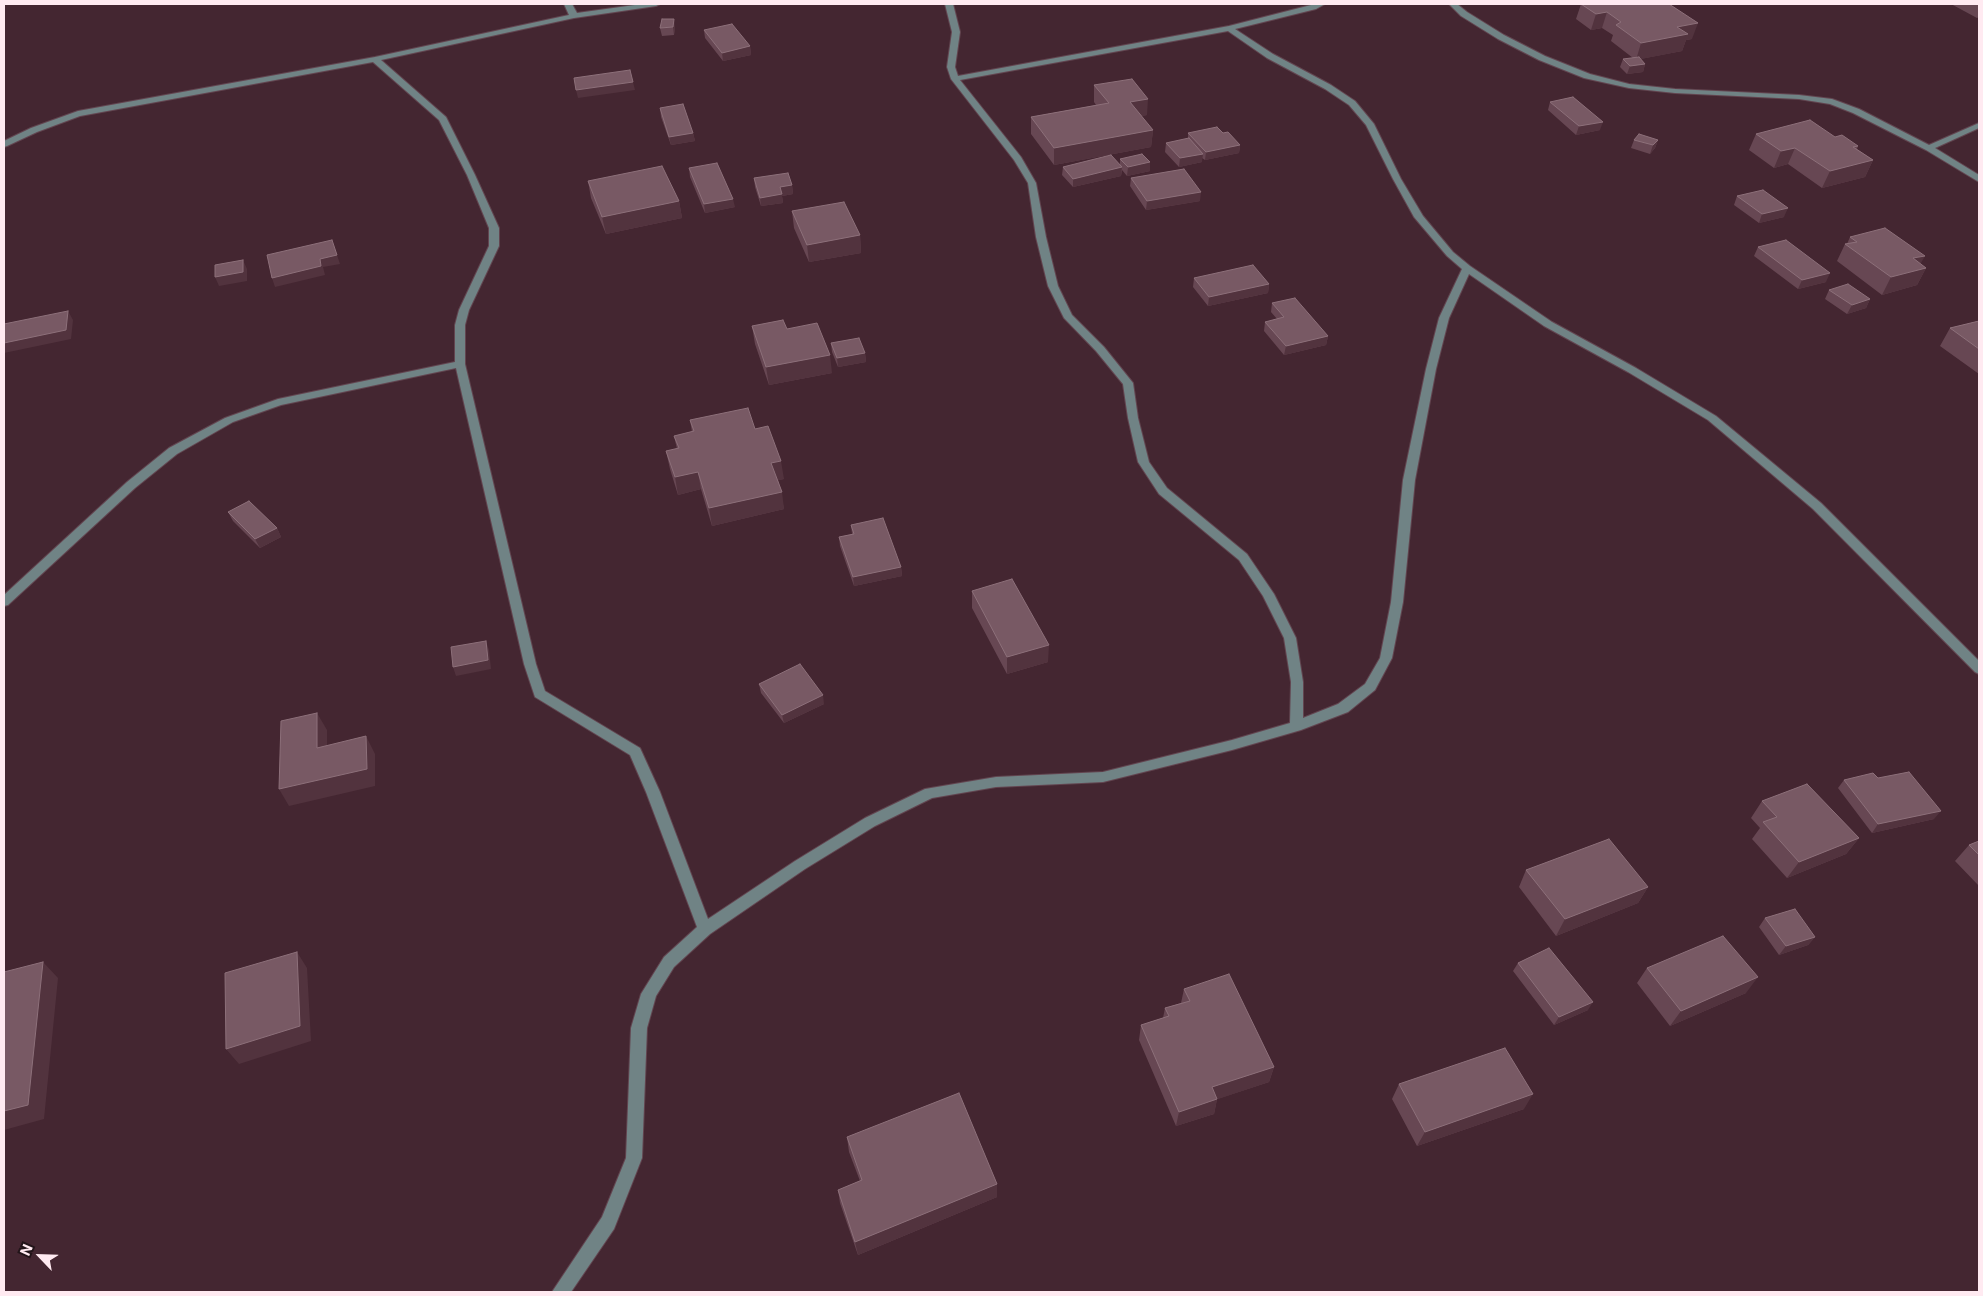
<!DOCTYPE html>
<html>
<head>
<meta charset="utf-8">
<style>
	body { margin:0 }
	#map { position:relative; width:1983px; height:1296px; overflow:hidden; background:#442631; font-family:Inter,sans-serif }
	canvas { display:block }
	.frame { position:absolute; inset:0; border:5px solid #ffeaf1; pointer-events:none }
	.north { position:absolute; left:15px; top:1231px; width:50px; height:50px; -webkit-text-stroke:4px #221419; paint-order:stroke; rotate:294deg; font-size:14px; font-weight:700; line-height:20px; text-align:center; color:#ffeaf1 }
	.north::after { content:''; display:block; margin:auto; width:18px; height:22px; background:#ffeaf1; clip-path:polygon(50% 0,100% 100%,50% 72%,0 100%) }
</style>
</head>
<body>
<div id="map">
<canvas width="1983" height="1296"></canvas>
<div class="frame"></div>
<div class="north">N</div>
</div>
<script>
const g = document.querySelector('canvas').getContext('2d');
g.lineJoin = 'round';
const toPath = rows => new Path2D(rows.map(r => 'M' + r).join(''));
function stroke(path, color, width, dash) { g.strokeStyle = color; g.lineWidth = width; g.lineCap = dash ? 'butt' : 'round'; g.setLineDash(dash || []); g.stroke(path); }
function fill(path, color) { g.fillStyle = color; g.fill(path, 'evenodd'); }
const minor = toPath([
	[564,4,572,4,577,13,642,4,660,4,656,6,574,18,381,60,446,117,475,175,499,228,499,246,469,310,465,325,465,364,536,664,545,691,640,748,660,792,708,919,795,861,865,818,925,789,996,777,1103,772,1232,740,1290,723,1291,682,1284,638,1263,596,1239,560,1159,494,1138,462,1128,418,1123,384,1096,351,1064,318,1048,286,1036,237,1028,183,1014,160,951,79,947,67,952,32,945,4,953,4,960,32,955,67,958,76,1229,26,1315,4,1325,4,1316,9,1235,29,1273,54,1331,85,1355,101,1374,124,1401,179,1423,216,1453,252,1470,266,1552,322,1636,368,1716,416,1821,503,1979,661,1979,674,1975,672,1813,509,1708,420,1628,372,1544,326,1469,274,1449,318,1436,369,1415,480,1403,602,1392,658,1375,690,1348,712,1301,730,1232,750,1103,782,996,787,932,798,875,826,805,869,710,934,674,967,656,996,647,1028,642,1158,614,1229,571,1292,552,1292,602,1217,626,1158,631,1028,641,994,664,957,697,927,646,792,630,755,535,697,524,664,456,368,281,405,233,422,177,454,135,488,8,605,4,606,4,595,127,482,169,448,225,418,278,399,455,362,455,325,459,310,489,246,489,228,467,175,439,120,373,62,80,116,37,132,7,146,4,147,4,141,31,128,78,111,375,57,569,15,564,4],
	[1228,31,1267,58,1325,89,1349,105,1366,125,1393,179,1414,217,1447,256,1462,269,1439,318,1426,369,1403,480,1391,602,1380,658,1365,684,1338,704,1303,718,1303,682,1296,638,1274,594,1247,554,1167,488,1149,462,1138,418,1133,383,1104,347,1072,315,1058,286,1046,237,1036,183,1021,157,960,80,1228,31],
	[1449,4,1457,4,1467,12,1504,35,1545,56,1590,74,1629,84,1675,89,1799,95,1832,99,1859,109,1929,145,1979,123,1979,128,1935,148,1979,175,1979,182,1926,150,1853,113,1830,104,1799,99,1675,93,1629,88,1584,78,1539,60,1498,39,1461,16,1449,4]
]);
stroke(minor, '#624550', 2);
fill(minor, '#708385');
fill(toPath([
	[1581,4,1692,39,1686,40,1682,51,1640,59,1645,64,1643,72,1627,74,1620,67,1623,59,1633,58,1611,41,1613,35,1602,28,1591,30,1576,19],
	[1951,4,1979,4,1979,17,1977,18],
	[675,27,674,35,662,36,660,28],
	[704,30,750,46,751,55,723,61,705,38],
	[1094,85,1147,115,1141,116,1153,130,1151,147,1054,165,1031,134,1031,117,1096,105,1094,102],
	[1550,102,1600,130,1576,135,1548,110],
	[660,108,693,133,695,141,671,145,661,117],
	[1188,133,1223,133,1240,145,1239,153,1205,160,1202,158,1202,162,1179,167,1165,152,1166,143,1188,139],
	[1756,134,1835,137,1858,146,1857,149,1873,160,1865,177,1822,188,1788,164,1774,168,1749,150],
	[1634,140,1658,140,1655,148,1650,154,1631,148],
	[1120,159,1150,162,1150,171,1127,176,1122,170,1121,176,1073,187,1062,175,1063,167,1120,165],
	[689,168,735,207,705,213,690,177],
	[754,178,792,185,793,194,782,196,783,203,761,206,755,187],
	[1131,178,1200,201,1146,210,1130,186],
	[588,181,679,201,682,218,606,234,591,198],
	[1737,196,1784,217,1759,223,1734,205],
	[792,211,860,235,861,253,809,262,794,228],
	[1850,237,1920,264,1926,268,1917,285,1882,295,1837,261,1845,244,1847,244],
	[1758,247,1826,282,1798,289,1754,256],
	[1194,278,1269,284,1268,293,1208,306,1193,287],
	[1829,290,1870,299,1866,308,1847,314,1825,299],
	[1272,303,1328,336,1326,345,1284,355,1264,331,1265,322,1277,319,1271,312],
	[1979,321,1979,374,1940,346,1950,328],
	[752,326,787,329,832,373,769,385,755,344],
	[831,343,865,353,866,362,838,367,832,352],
	[690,420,755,429,784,479,778,480,784,509,712,526,701,489,678,495,670,469,666,451,677,449,674,436,692,432],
	[228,512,277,528,281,537,260,548,233,521],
	[851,525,901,567,902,576,854,586,840,546,839,537,852,534],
	[972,591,1048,662,1007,674,972,608],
	[759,684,824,704,784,723,761,693],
	[1878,778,1934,819,1872,833,1838,788,1844,780],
	[1762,801,1859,838,1846,854,1787,878,1752,839,1760,828,1751,818],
	[1979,841,1979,886,1955,861,1969,845],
	[1526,870,1648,887,1638,903,1556,936,1519,887],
	[1765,918,1815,937,1808,945,1779,955,1759,927],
	[1518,963,1588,1010,1554,1025,1513,971],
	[1647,968,1746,993,1670,1026,1637,983],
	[1184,989,1274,1067,1269,1082,1217,1099,1214,1114,1176,1126,1139,1040,1141,1025,1163,1018,1165,1008,1181,1003],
	[1399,1084,1524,1109,1417,1146,1392,1099],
	[847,1137,997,1184,997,1197,858,1255,840,1203,838,1190,860,1181,849,1152]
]), '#674753');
fill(toPath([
	[1607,12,1602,28,1591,30,1596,14],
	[674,19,675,27,674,35,673,27],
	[1698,23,1692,39,1686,40,1682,51,1636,60,1641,43,1677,27],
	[750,46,751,55,723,61,722,53],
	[1645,64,1643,72,1627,74,1630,66],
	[633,82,635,90,578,98,576,90],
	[1148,99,1147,115,1128,119,1130,102],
	[1603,122,1600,130,1576,135,1579,126],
	[1153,130,1151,147,1054,165,1054,148],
	[693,133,695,141,671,145,669,137],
	[1658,140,1655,148,1650,154,1653,145],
	[1240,145,1239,153,1205,160,1206,152],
	[1795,148,1788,164,1774,168,1781,151],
	[1203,154,1202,162,1179,167,1180,158],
	[1873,160,1865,177,1822,188,1830,171],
	[1150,162,1150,171,1127,176,1128,167],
	[1122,167,1121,176,1073,187,1073,179],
	[792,185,793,194,782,196,783,203,761,206,760,198,780,187],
	[1201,192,1200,201,1146,210,1147,201],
	[733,199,735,207,705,213,704,204],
	[679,201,682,218,606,234,602,217],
	[1788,208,1784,217,1759,223,1762,214],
	[860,235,861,253,809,262,807,245],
	[332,240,340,264,323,267,325,275,275,287,272,278,320,259],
	[1925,256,1917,270,1926,268,1917,285,1882,295,1891,277,1913,258],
	[243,260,247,269,247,281,219,286,215,277],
	[1830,273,1826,282,1798,289,1802,280],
	[1269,284,1268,293,1208,306,1209,297],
	[1870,299,1866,308,1847,314,1852,305],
	[68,311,73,320,71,339,4,353,4,343],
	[1328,336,1326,345,1284,355,1286,346],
	[865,353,866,362,838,367,837,358],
	[830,355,832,373,769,385,766,367],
	[781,461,784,479,774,481,771,463],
	[698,472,701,489,678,495,675,477],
	[782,492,784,509,712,526,709,508],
	[277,528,281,537,260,548,255,539],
	[901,567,902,576,854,586,853,577],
	[486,641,489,650,491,669,456,676,453,667],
	[1049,645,1048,662,1007,674,1007,657],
	[823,695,824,704,784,723,782,715],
	[317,713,327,730,327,765,317,748],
	[366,736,375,754,375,786,289,806,279,789],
	[1941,811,1934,819,1872,833,1878,824],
	[1859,838,1846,854,1787,878,1799,862],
	[1648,887,1638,903,1556,936,1565,919],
	[1815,937,1808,945,1779,955,1786,946],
	[297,952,307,968,311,1041,239,1064,226,1049],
	[43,962,58,978,44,1119,4,1130,4,1111],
	[1758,977,1746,993,1670,1026,1681,1011],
	[1593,1002,1588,1010,1554,1025,1559,1017],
	[1274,1067,1269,1082,1209,1102,1212,1087],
	[1533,1094,1524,1109,1417,1146,1425,1132],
	[1217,1099,1214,1114,1176,1126,1179,1112],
	[997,1184,997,1197,858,1255,855,1242]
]), '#52333e');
const building = toPath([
	[1581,4,1669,4,1698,23,1677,27,1688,34,1641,43,1616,25,1621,22,1607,12,1596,14,1581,4],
	[662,19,674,19,673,27,660,28,662,19],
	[732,24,750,46,722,53,704,30,732,24],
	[1639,57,1645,64,1630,66,1623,59,1639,57],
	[630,70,633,82,576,90,574,78,630,70],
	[1132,79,1148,99,1130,102,1153,130,1054,148,1031,117,1109,103,1094,85,1132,79],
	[1573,97,1603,122,1579,126,1550,102,1573,97],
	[683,104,693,133,669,137,660,108,683,104],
	[1810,120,1835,137,1842,135,1858,146,1853,147,1873,160,1830,171,1795,148,1781,151,1756,134,1810,120],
	[1217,127,1223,133,1228,132,1240,145,1206,152,1188,133,1217,127],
	[1639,134,1658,140,1653,145,1634,140,1639,134],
	[1189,138,1203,154,1180,158,1166,143,1189,138],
	[1142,154,1150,162,1128,167,1120,159,1142,154],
	[1111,155,1122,167,1073,179,1063,167,1111,155],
	[717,163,733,199,704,204,689,168,717,163],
	[662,166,679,201,602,217,588,181,662,166],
	[1184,169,1201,192,1147,201,1131,178,1184,169],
	[788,173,792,185,780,187,782,194,760,198,754,178,788,173],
	[1763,190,1788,208,1762,214,1737,196,1763,190],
	[844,202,860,235,807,245,792,211,844,202],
	[1885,228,1925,256,1913,258,1926,268,1891,277,1845,244,1857,242,1850,237,1885,228],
	[332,240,337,255,320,259,321,266,272,278,267,255,332,240],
	[1786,240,1830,273,1802,280,1758,247,1786,240],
	[243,260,243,272,215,277,215,265,243,260],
	[1253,265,1269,284,1209,297,1194,278,1253,265],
	[1848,284,1870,299,1852,305,1829,290,1848,284],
	[1295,298,1328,336,1286,346,1265,322,1284,317,1272,303,1295,298],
	[68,311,66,330,4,343,4,324,68,311],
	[783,320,787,329,817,323,830,355,766,367,752,326,783,320],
	[1979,321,1979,349,1950,328,1979,321],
	[859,338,865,353,837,358,831,343,859,338],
	[748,408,755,429,768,426,781,461,771,463,782,492,709,508,698,472,675,477,666,451,679,448,674,436,694,431,690,420,748,408],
	[249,501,277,528,255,539,228,512,249,501],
	[883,518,901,567,853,577,839,537,854,534,851,525,883,518],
	[1012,579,1049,645,1007,657,972,591,1012,579],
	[486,641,488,660,453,667,451,647,486,641],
	[800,664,823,695,782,715,759,684,800,664],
	[317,713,317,748,366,736,367,769,279,789,281,721,317,713],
	[1909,772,1941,811,1878,824,1844,780,1873,773,1878,778,1909,772],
	[1807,784,1859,838,1799,862,1763,822,1777,817,1762,801,1807,784],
	[1609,839,1648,887,1565,919,1526,870,1609,839],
	[1979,841,1979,855,1969,845,1979,841],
	[1795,909,1815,937,1786,946,1765,918,1795,909],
	[1723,936,1758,977,1681,1011,1647,968,1723,936],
	[1549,948,1593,1002,1559,1017,1518,963,1549,948],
	[297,952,300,1026,226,1049,225,973,297,952],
	[43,962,28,1105,4,1111,4,972,43,962],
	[1229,974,1274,1067,1212,1087,1217,1099,1179,1112,1141,1025,1169,1016,1165,1008,1190,1001,1184,989,1229,974],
	[1505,1048,1533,1094,1425,1132,1399,1084,1505,1048],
	[959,1093,997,1184,855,1242,838,1190,862,1180,847,1137,959,1093]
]);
fill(building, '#785964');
stroke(building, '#8d707a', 1);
</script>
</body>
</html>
